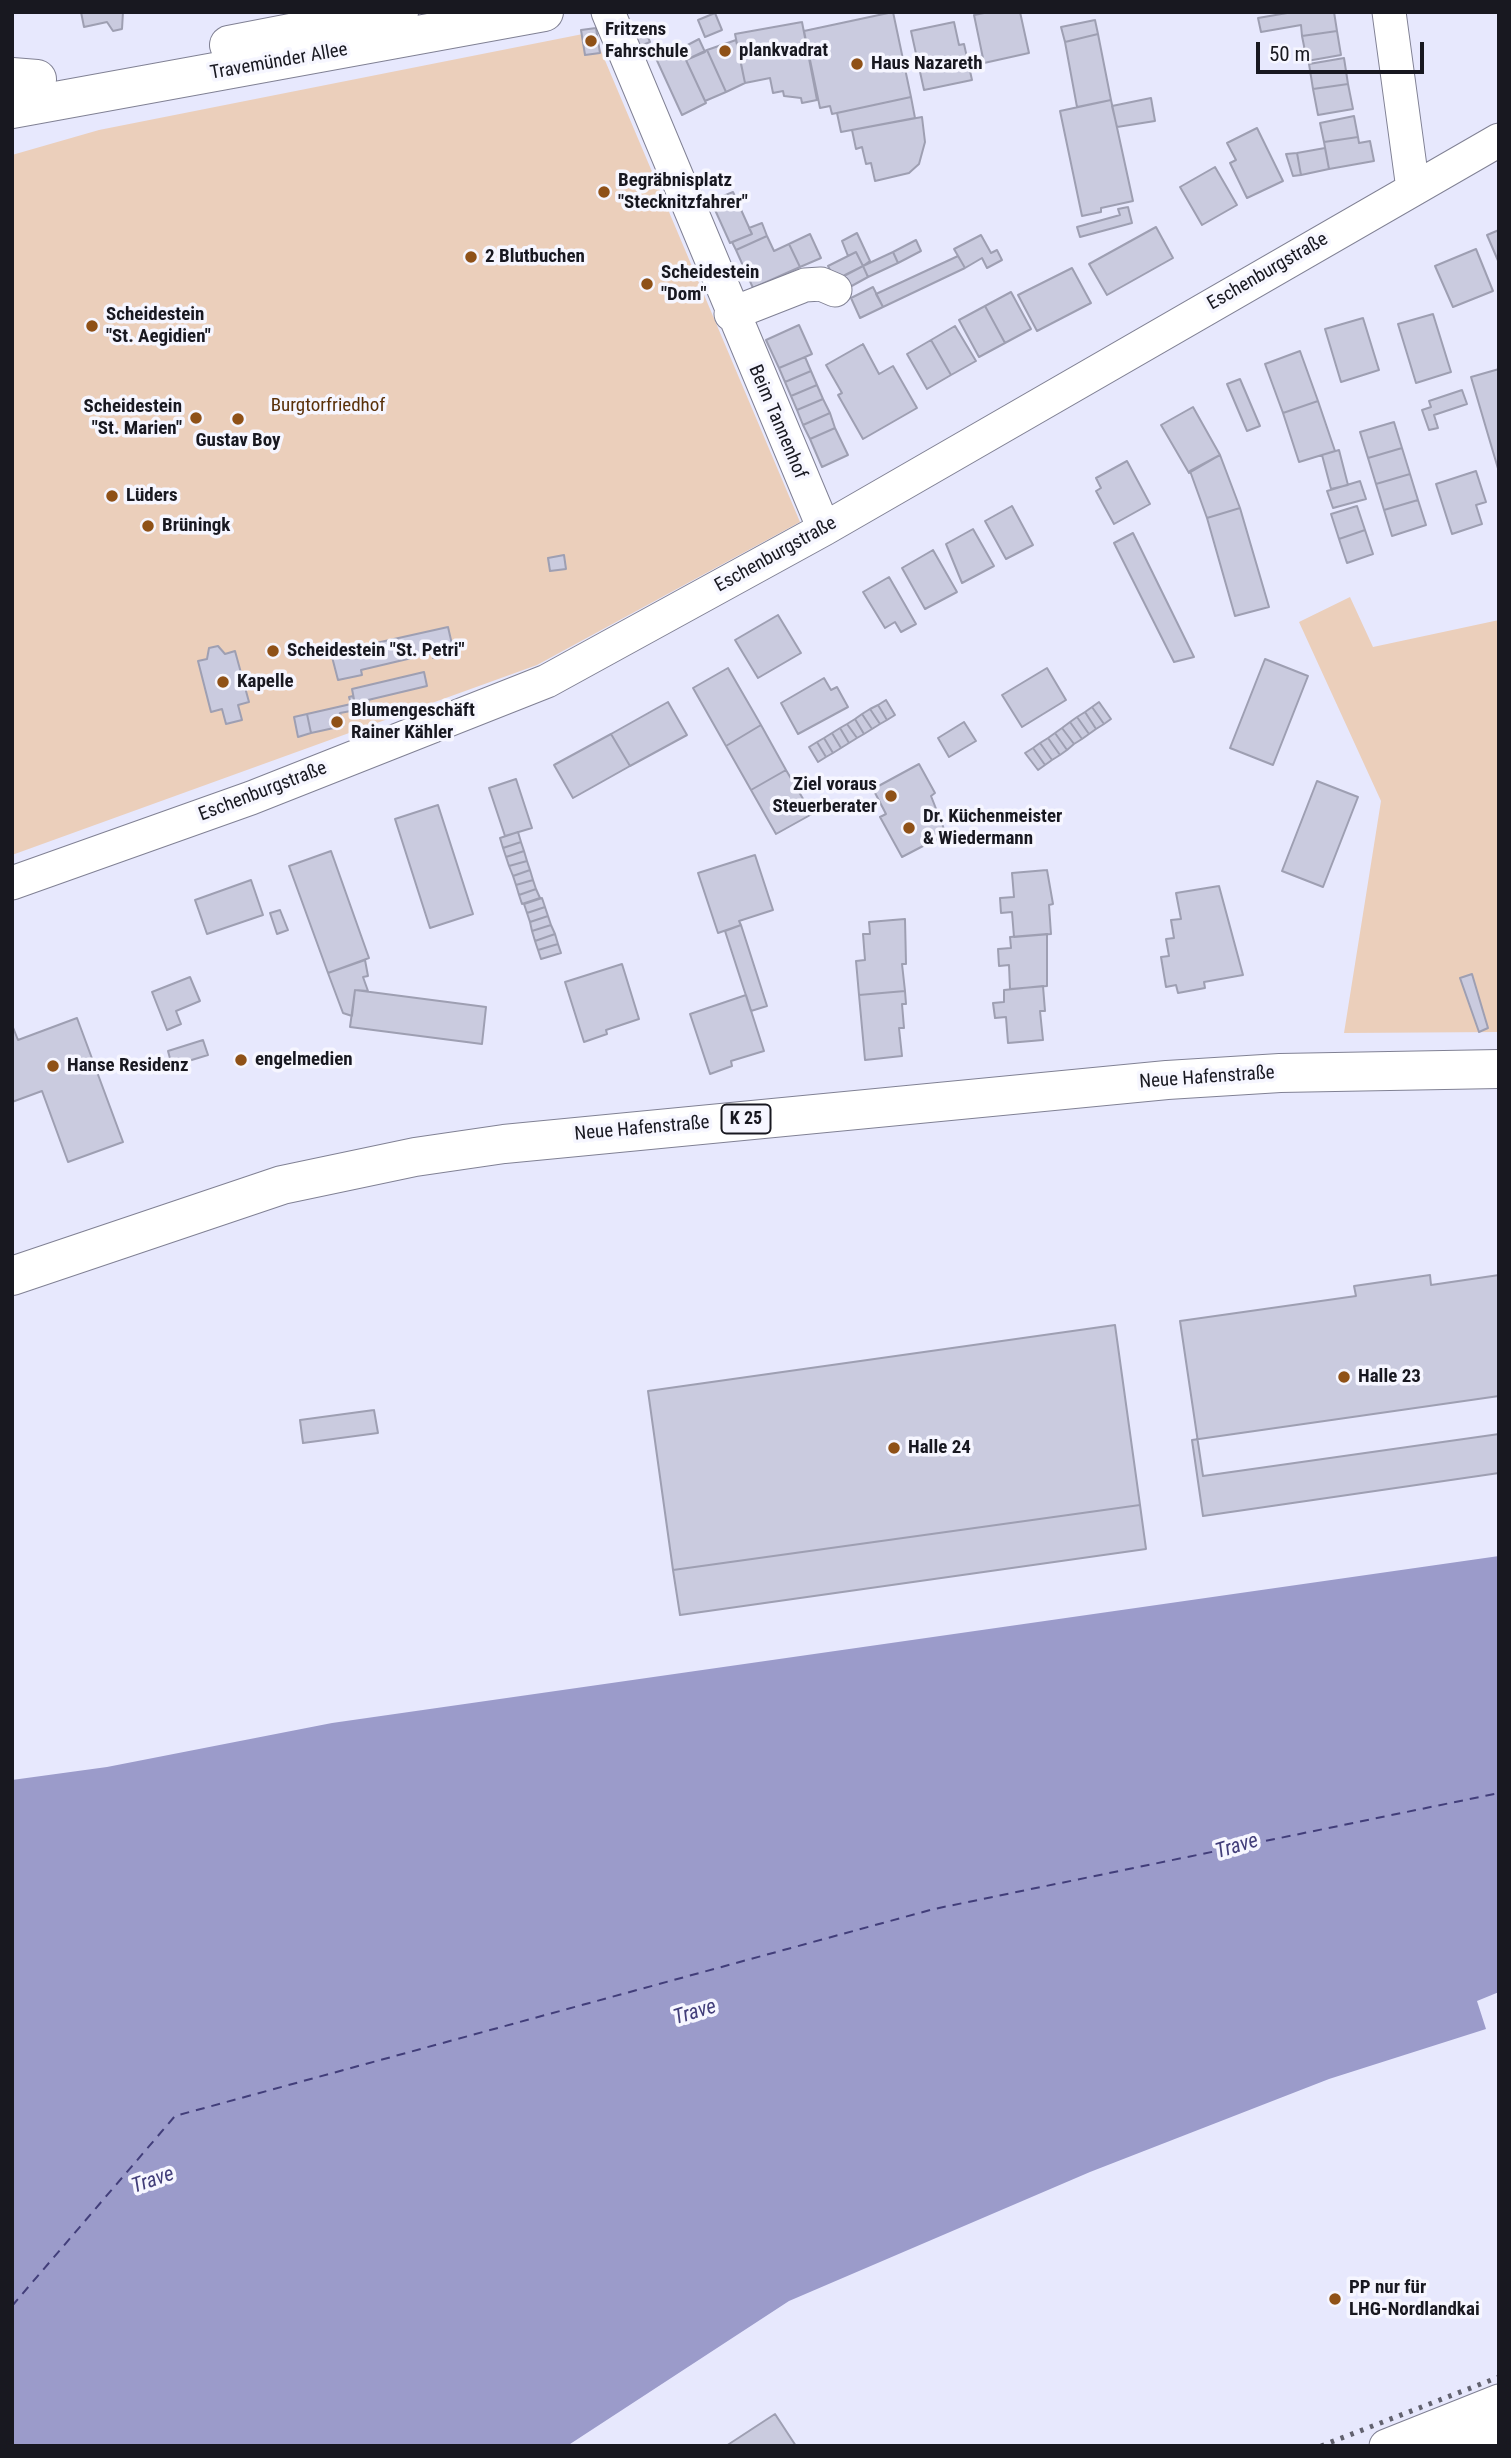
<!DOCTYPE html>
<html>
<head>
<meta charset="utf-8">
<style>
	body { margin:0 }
	#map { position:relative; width:1511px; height:2458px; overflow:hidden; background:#e7e8fd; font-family:"Roboto Condensed",sans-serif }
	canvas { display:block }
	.frame { position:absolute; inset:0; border:14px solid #181820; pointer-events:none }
	.scale { position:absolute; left:1256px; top:42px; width:168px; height:32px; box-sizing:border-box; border:4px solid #181820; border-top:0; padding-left:9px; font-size:21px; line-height:24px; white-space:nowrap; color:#181820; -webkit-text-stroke:5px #f6f6ff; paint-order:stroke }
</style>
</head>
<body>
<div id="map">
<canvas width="1511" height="2458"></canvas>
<div class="frame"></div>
<div class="scale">50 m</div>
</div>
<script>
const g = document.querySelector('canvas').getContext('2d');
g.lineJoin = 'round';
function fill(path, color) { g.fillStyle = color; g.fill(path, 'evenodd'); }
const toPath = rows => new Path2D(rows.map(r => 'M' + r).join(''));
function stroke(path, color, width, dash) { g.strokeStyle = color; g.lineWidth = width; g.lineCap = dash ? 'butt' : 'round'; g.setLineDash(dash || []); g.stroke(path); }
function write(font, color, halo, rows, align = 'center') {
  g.font = font + ' "Roboto Condensed",sans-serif'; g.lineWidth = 7; g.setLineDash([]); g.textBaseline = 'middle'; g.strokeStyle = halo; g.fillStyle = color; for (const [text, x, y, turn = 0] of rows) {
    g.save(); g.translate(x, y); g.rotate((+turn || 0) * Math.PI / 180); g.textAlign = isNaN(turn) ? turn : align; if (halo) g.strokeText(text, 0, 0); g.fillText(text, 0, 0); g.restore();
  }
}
fill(toPath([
	[593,32,800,522,537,665,12,855,12,155,99,130],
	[1350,597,1373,647,1499,620,1499,1032,1344,1033,1381,801,1299,622]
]), '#ebcfbb');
fill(toPath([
	[1499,1556,1499,1992,1477,2001,1486,2029,1329,2079,1090,2172,789,2301,567,2446,12,2446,12,1780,107,1767,332,1723]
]), '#9b9bca');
stroke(toPath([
	[12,2306,175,2116,934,1909,1499,1793]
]), '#423e7a', 2, [9, 7]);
const building = toPath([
	[81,12,123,12,122,29,113,31,107,22,84,27,81,12],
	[893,12,911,97,832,114,830,106,820,108,804,31,893,12],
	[989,12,1020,12,1029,53,984,63,974,15,989,12],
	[1293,12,1334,12,1337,31,1302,36,1301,25,1261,32,1258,18,1293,12],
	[715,13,722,30,705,37,698,20,715,13],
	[1095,20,1098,34,1065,42,1061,27,1095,20],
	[802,22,817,100,802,103,801,98,784,96,783,91,773,93,770,78,745,83,735,34,802,22],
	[954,22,959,45,964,44,972,80,924,90,911,31,954,22],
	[643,25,650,42,638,47,631,30,643,25],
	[596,28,600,53,585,55,581,30,596,28],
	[1337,31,1341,55,1307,61,1302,36,1337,31],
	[1098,34,1111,100,1077,107,1065,42,1098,34],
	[699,39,705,52,686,60,680,49,699,39],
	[736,40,745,83,726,92,707,50,736,40],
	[678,43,706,103,682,115,654,54,678,43],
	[707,50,726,92,705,101,686,60,707,50],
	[1344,58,1348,84,1313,89,1309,64,1344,58],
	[1348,84,1353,109,1318,115,1313,89,1348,84],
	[911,97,915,118,841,132,837,113,911,97],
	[1151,98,1155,121,1117,127,1112,106,1151,98],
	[1111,100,1133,201,1101,208,1101,212,1082,216,1060,111,1111,100],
	[1354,116,1358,137,1324,142,1320,123,1354,116],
	[922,117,925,142,919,164,909,173,875,181,871,163,866,164,862,147,856,149,852,130,922,117],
	[1257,128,1283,181,1247,198,1230,163,1236,160,1227,143,1257,128],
	[1358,137,1359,143,1370,141,1374,161,1329,169,1324,142,1358,137],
	[1325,148,1329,169,1301,175,1297,153,1325,148],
	[1297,153,1301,175,1293,176,1286,154,1297,153],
	[1215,167,1237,205,1202,225,1180,187,1215,167],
	[733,192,752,234,730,243,711,201,733,192],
	[1128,207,1132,223,1080,237,1077,227,1120,215,1118,209,1128,207],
	[762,223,767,236,736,250,732,242,752,234,749,228,762,223],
	[1156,227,1173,258,1107,295,1089,264,1156,227],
	[1499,230,1499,263,1487,235,1499,230],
	[857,233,870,261,863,266,856,252,848,256,842,241,857,233],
	[810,234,821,258,800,267,789,244,810,234],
	[981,235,991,253,997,250,1002,260,987,268,982,258,965,268,954,249,981,235],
	[767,236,774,251,789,244,800,267,753,288,736,250,767,236],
	[916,240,921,251,898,263,893,252,916,240],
	[1476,249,1493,291,1453,307,1435,266,1476,249],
	[856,252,863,266,835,280,828,266,856,252],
	[893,252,898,263,868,277,863,266,893,252],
	[958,256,965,268,883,307,876,294,958,256],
	[863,266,868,277,848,288,842,277,863,266],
	[1072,268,1091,303,1037,331,1018,295,1072,268],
	[873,287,883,307,860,318,851,298,873,287],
	[1011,292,1031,329,1005,343,985,306,1011,292],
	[985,306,1005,343,979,357,959,320,985,306],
	[1433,314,1451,372,1416,383,1398,324,1433,314],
	[1363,318,1379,370,1341,382,1325,329,1363,318],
	[799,325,812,354,779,368,766,340,799,325],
	[955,326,976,361,951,375,931,340,955,326],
	[931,340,951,375,927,389,907,354,931,340],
	[863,344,879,374,893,366,917,408,863,439,838,395,842,393,826,365,863,344],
	[1300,351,1318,401,1283,413,1265,364,1300,351],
	[805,357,811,371,785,382,779,368,805,357],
	[1499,369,1499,472,1471,377,1499,369],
	[811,371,817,385,791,396,785,382,811,371],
	[1240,379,1260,426,1247,431,1227,384,1240,379],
	[817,385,823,399,797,410,791,396,817,385],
	[1462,390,1467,404,1434,415,1438,428,1429,430,1422,410,1431,407,1429,401,1462,390],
	[823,399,830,413,803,425,797,410,823,399],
	[1318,401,1335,451,1299,462,1283,413,1318,401],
	[1193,407,1220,455,1189,473,1161,425,1193,407],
	[830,413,835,428,810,439,803,425,830,413],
	[1394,422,1402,448,1368,458,1360,432,1394,422],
	[835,428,848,455,822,467,810,439,835,428],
	[1402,448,1410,474,1376,484,1368,458,1402,448],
	[1339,450,1348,485,1331,489,1322,455,1339,450],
	[1220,455,1240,508,1207,518,1190,471,1220,455],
	[1127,461,1150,504,1114,524,1096,491,1101,488,1096,478,1127,461],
	[1476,471,1486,502,1476,505,1482,524,1452,534,1436,484,1476,471],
	[1410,474,1418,500,1384,510,1376,484,1410,474],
	[1360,481,1366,499,1333,508,1327,491,1360,481],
	[1418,500,1426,525,1392,536,1384,510,1418,500],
	[1012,506,1033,545,1006,559,985,521,1012,506],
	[1357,506,1365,530,1339,539,1331,514,1357,506],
	[1240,508,1269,607,1235,616,1207,518,1240,508],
	[973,529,994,566,962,583,946,544,973,529],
	[1365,530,1373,554,1347,563,1339,539,1365,530],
	[1133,533,1194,657,1174,662,1114,543,1133,533],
	[933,550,957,592,925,609,902,568,933,550],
	[564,555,566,569,550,571,548,558,564,555],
	[889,577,916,624,901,632,895,622,885,628,863,592,889,577],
	[778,615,801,653,758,678,735,640,778,615],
	[448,627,454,653,433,658,433,653,361,670,362,675,338,680,331,653,448,627],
	[218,646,225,654,235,651,249,702,238,705,242,720,226,724,222,709,211,712,198,661,207,659,209,648,218,646],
	[1265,659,1308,676,1273,765,1230,748,1265,659],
	[728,668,761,725,726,746,693,688,728,668],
	[1047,668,1066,700,1022,727,1002,695,1047,668],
	[424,672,427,686,368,700,369,707,356,710,352,689,424,672],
	[824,678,831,690,837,687,848,707,798,734,781,703,824,678],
	[353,696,356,710,340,713,343,726,311,733,307,714,351,704,349,697,353,696],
	[886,700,895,715,887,720,878,705,886,700],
	[668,702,687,735,630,766,611,734,668,702],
	[1099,702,1111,719,1104,724,1092,707,1099,702],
	[878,705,887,720,880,724,870,709,878,705],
	[1092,707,1104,724,1096,729,1085,712,1092,707],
	[870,709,880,724,872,729,862,714,870,709],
	[1085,712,1096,729,1089,734,1077,717,1085,712],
	[307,714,311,733,298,737,294,717,307,714],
	[862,714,872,729,864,734,855,719,862,714],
	[1077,717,1089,734,1082,739,1070,722,1077,717],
	[855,719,864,734,857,738,847,724,855,719],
	[964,722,976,741,949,757,938,738,964,722],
	[1070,722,1082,739,1074,744,1062,728,1070,722],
	[847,724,857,738,849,743,840,728,847,724],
	[761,725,786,770,751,790,726,746,761,725],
	[840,728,849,743,841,748,832,733,840,728],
	[1062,728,1074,744,1067,750,1055,733,1062,728],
	[832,733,841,748,833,753,824,738,832,733],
	[1055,733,1067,750,1060,755,1048,738,1055,733],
	[611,734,630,766,573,798,554,765,611,734],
	[824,738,833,753,826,757,817,742,824,738],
	[1048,738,1060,755,1052,760,1040,743,1048,738],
	[817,742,826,757,818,762,809,747,817,742],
	[1040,743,1052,760,1045,765,1033,748,1040,743],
	[1033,748,1045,765,1038,770,1025,753,1033,748],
	[919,764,935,793,931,796,946,834,902,857,880,817,886,814,873,789,919,764],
	[786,770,812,814,776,834,751,790,786,770],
	[516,779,532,828,505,836,489,788,516,779],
	[1317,781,1358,797,1323,887,1282,871,1317,781],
	[438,805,473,914,430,928,395,819,438,805],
	[518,832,521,842,503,848,500,838,518,832],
	[521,842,524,851,506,857,503,848,521,842],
	[331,851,369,958,328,973,289,866,331,851],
	[524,851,527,861,509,866,506,857,524,851],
	[755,855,773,910,739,921,741,925,718,933,698,873,755,855],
	[527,861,530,870,513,876,509,866,527,861],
	[530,870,533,880,516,885,513,876,530,870],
	[1047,870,1053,904,1049,905,1051,934,1014,937,1012,912,1001,913,1000,898,1014,897,1012,873,1047,870],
	[251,880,263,915,207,934,195,900,251,880],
	[533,880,536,889,519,895,516,885,533,880],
	[1219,886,1243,975,1204,982,1205,988,1178,993,1176,985,1166,987,1161,957,1169,956,1166,939,1174,938,1171,920,1181,919,1176,893,1219,886],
	[536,889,540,898,522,904,519,895,536,889],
	[542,898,545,907,527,913,524,904,542,898],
	[545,907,548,916,530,922,527,913,545,907],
	[280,910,288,930,277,934,270,913,280,910],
	[548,916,551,925,532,931,530,922,548,916],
	[905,919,906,964,902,964,905,991,859,995,856,961,865,960,863,934,870,934,869,922,905,919],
	[551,925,555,934,535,941,532,931,551,925],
	[741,925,767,1006,751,1011,725,931,741,925],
	[555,934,558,944,538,950,535,941,555,934],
	[1047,934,1047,986,1010,989,1009,965,999,966,998,949,1011,948,1010,937,1047,934],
	[558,944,561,953,541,959,538,950,558,944],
	[365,960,368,976,363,977,368,991,355,990,352,1016,343,1013,328,973,365,960],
	[622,964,639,1019,606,1030,607,1034,584,1042,565,982,622,964],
	[1472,974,1488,1028,1479,1032,1460,978,1472,974],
	[190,977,200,1001,176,1011,181,1024,167,1030,152,992,190,977],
	[1043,986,1045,1011,1040,1011,1043,1040,1008,1043,1006,1017,995,1018,993,1003,1004,1002,1004,990,1043,986],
	[355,990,486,1007,482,1044,350,1027,355,990],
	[905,991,906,1004,902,1004,904,1028,899,1028,902,1056,865,1060,859,995,905,991],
	[746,995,764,1051,731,1061,732,1066,710,1074,690,1014,746,995],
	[77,1018,123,1142,68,1162,42,1091,12,1102,12,1025,18,1040,77,1018],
	[203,1040,208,1055,172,1066,168,1051,203,1040],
	[1430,1275,1431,1285,1499,1275,1499,1434,1203,1476,1180,1321,1356,1296,1354,1286,1430,1275],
	[1115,1325,1140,1505,673,1570,648,1391,1115,1325],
	[1499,1396,1499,1473,1203,1516,1192,1440,1499,1396],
	[374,1410,378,1433,303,1443,300,1420,374,1410],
	[1140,1505,1146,1549,680,1615,673,1570,1140,1505],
	[775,2414,796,2446,726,2446,775,2414]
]);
fill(building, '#cacbdf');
stroke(building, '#9e9fb2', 2);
const minor = toPath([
	[608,12,824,529],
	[1389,12,1413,189],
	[731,314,805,285,821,284,835,290],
	[12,883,251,798,547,681,824,529,1499,140],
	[1386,2446,1499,2401],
	[1447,2446,1499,2429]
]);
const major = toPath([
	[12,1276,282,1185,415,1157,504,1144,1167,1080,1280,1073,1499,1069]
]);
const highway = toPath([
	[229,45,399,12],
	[12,77,37,79],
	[12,109,544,12]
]);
stroke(minor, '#808194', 35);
stroke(major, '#808194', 40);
stroke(highway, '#808194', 40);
stroke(minor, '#fff', 33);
stroke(major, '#fff', 38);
stroke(highway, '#fff', 38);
stroke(toPath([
	[1321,2446,1499,2377]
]), '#62626f', 5, [3.5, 7]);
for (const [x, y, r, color] of [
	[591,41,7,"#8f5117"],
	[725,51,7,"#8f5117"],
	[857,64,7,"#8f5117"],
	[604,192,7,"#8f5117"],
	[471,257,7,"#8f5117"],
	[647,284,7,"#8f5117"],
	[92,326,7,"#8f5117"],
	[196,418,7,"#8f5117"],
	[238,419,7,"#8f5117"],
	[112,496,7,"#8f5117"],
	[148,526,7,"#8f5117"],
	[273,651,7,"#8f5117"],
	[223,682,7,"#8f5117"],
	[337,722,7,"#8f5117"],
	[891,796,7,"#8f5117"],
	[909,828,7,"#8f5117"],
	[241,1060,7,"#8f5117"],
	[53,1066,7,"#8f5117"],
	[1344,1377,7,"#8f5117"],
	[894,1448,7,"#8f5117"],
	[1335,2299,7,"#8f5117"]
]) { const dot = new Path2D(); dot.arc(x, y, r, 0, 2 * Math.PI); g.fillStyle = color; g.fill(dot); stroke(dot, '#f6f6ff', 2.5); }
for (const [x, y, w] of [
	[746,1119,49]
]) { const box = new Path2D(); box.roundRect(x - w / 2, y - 14.5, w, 29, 5); g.fillStyle = '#f6f6ff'; g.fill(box); stroke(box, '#181820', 2); }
write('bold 18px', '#181820', null, [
	["K 25",746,1119]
]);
write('bold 19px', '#181820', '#f6f6ff', [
	["Fritzens",605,30],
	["Fahrschule",605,52],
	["plankvadrat",739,51],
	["Haus Nazareth",871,64],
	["Begräbnisplatz",618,181],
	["\"Stecknitzfahrer\"",618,203],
	["2 Blutbuchen",485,257],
	["Scheidestein",661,273],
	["\"Dom\"",661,295],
	["Scheidestein",106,315],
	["\"St. Aegidien\"",106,337],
	["Scheidestein",182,407,"right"],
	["\"St. Marien\"",182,429,"right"],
	["Gustav Boy",238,441,"center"],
	["Lüders",126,496],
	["Brüningk",162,526],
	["Scheidestein \"St. Petri\"",287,651],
	["Kapelle",237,682],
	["Blumengeschäft",351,711],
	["Rainer Kähler",351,733],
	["Ziel voraus",877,785,"right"],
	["Steuerberater",877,807,"right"],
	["Dr. Küchenmeister",923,817],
	["& Wiedermann",923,839],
	["engelmedien",255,1060],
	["Hanse Residenz",67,1066],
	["Halle 23",1358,1377],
	["Halle 24",908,1448],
	["PP nur für",1349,2288],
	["LHG-Nordlandkai",1349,2310]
], 'left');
write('19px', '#181820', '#f6f6ff', [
	["Travemünder Allee",279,62,-10],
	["Eschenburgstraße",1268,272,-30],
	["Beim Tannenhof",777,422,67],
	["Eschenburgstraße",776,555,-29],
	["Eschenburgstraße",263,792,-21],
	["Neue Hafenstraße",1207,1078,-4],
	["Neue Hafenstraße",642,1129,-5]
]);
write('19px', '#5a3109', '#f6f6ff', [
	["Burgtorfriedhof",328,406]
]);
write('italic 21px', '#423e7a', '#f6f6ff', [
	["Trave",1237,1847,-17],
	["Trave",695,2013,-17],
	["Trave",153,2181,-19]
]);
</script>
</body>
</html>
